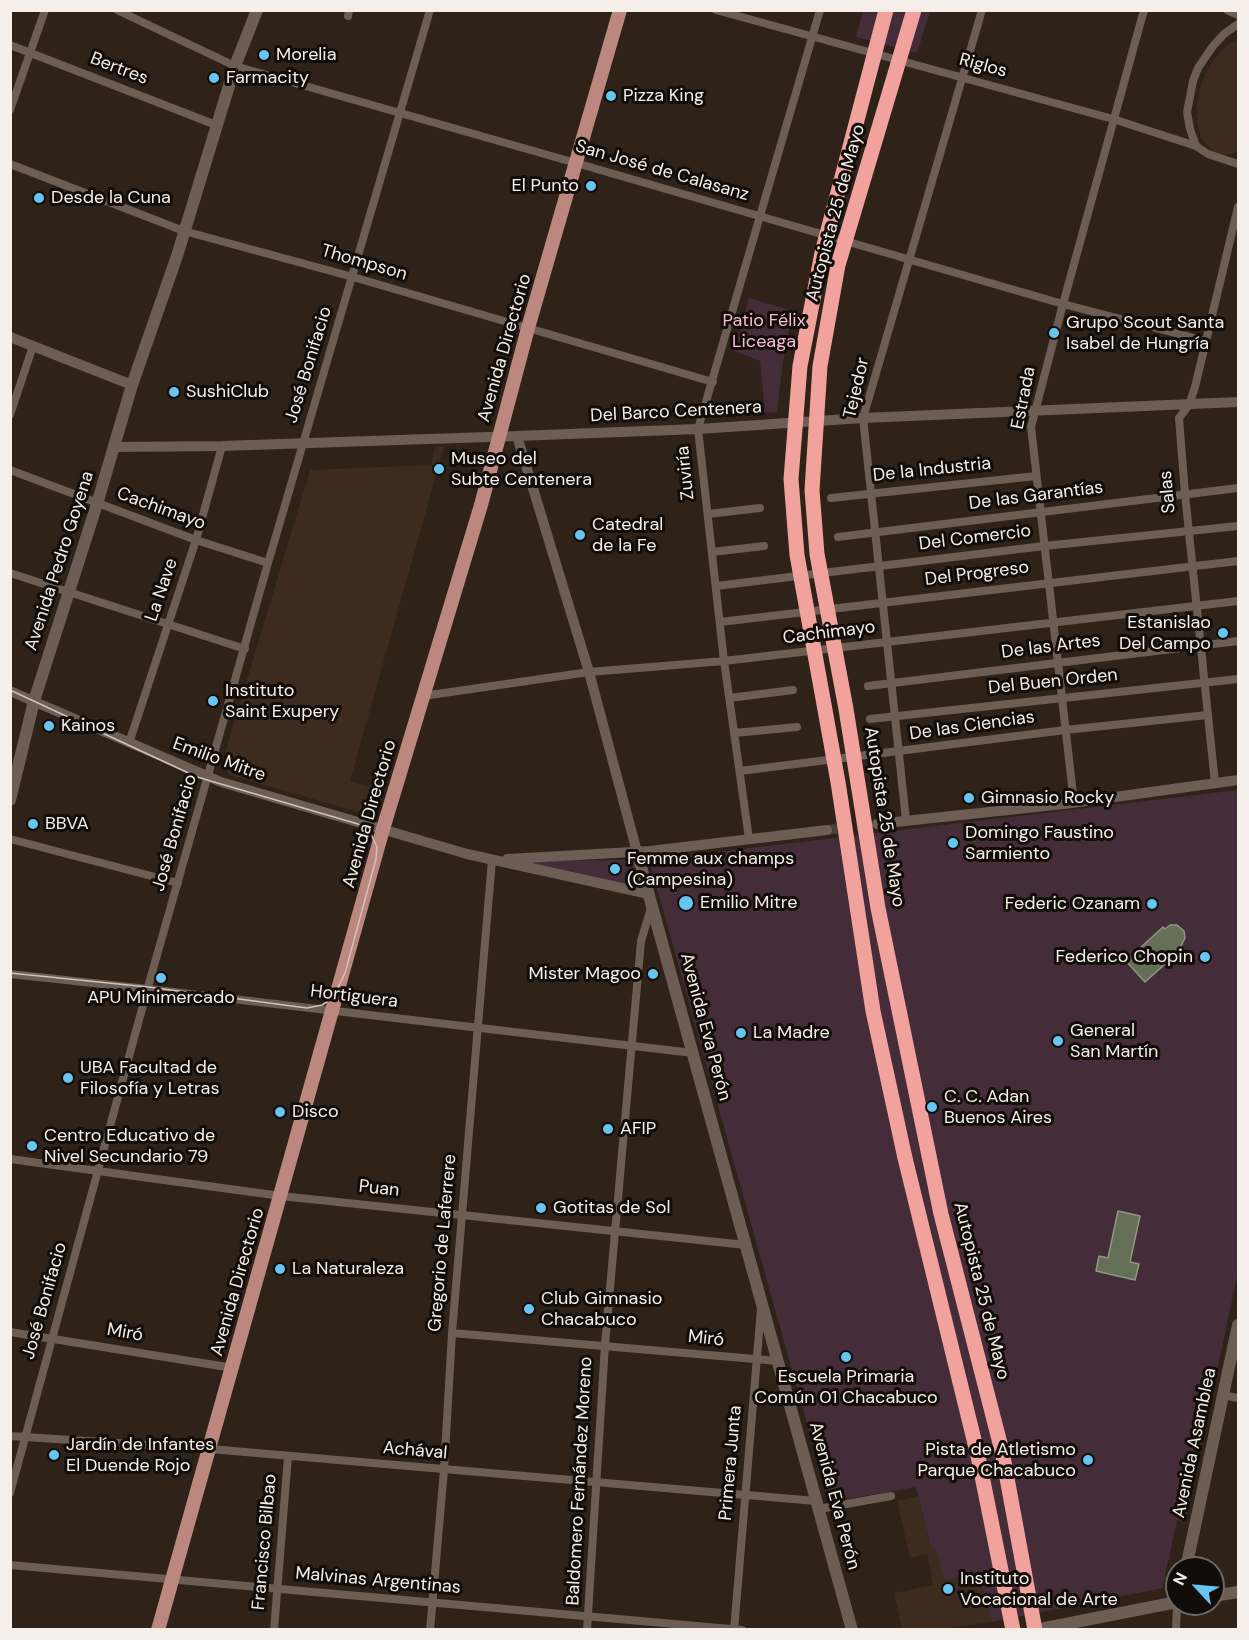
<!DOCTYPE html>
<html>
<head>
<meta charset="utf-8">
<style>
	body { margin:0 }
	#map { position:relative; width:1249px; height:1640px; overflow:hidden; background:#2e2219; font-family:"DM Sans",sans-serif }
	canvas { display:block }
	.frame { position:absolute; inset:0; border:12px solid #f6eee8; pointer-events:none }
	.north { position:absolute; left:1165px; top:1556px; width:60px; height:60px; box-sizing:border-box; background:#120d09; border:2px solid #6d6762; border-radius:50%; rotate:296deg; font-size:16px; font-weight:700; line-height:24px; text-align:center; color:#f6eee8 }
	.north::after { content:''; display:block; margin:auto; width:21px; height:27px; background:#68c4f0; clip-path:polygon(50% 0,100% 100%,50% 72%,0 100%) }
</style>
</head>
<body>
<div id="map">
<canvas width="1249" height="1640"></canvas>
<div class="frame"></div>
<div class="north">N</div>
</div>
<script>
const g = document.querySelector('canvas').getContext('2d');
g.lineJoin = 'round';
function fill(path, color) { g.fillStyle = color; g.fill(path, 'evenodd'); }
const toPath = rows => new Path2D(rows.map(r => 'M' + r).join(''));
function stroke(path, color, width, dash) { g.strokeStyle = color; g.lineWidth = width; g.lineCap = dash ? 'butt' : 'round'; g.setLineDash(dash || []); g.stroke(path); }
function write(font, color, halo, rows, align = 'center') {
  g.font = font + ' "DM Sans",sans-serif'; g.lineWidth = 6; g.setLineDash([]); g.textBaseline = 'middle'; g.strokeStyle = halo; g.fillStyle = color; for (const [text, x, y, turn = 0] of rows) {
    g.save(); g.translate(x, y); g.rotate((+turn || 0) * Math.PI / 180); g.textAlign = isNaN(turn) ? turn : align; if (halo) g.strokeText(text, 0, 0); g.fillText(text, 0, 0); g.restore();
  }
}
fill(toPath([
	[1238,39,1238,152,1225,155,1213,152,1201,138,1198,125,1197,105,1201,85,1211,63,1226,46],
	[435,447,444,447,350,781,377,789,370,810,362,813,229,775,222,763,310,470,431,465],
	[918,1496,930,1544,936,1551,945,1579,978,1572,992,1622,940,1629,902,1629,894,1593,933,1585,927,1554,910,1558,897,1501]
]), '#3c2b1e');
fill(toPath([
	[863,11,930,11,917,53,856,37],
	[749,298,793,311,783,361,777,412,765,413,760,361,734,351],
	[1238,790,1238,1272,1185,1522,1177,1520,1170,1553,1171,1559,1168,1560,1163,1588,992,1622,978,1572,945,1580,936,1551,930,1544,916,1487,829,1502,649,860],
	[627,860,635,864,637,872,636,881,632,885,507,861]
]), '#442d38');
const water = toPath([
	[1170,925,1177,925,1184,931,1185,938,1181,946,1182,949,1145,982,1126,961,1163,927,1165,929,1170,925],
	[1118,1211,1140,1216,1130,1262,1139,1264,1135,1280,1096,1271,1099,1256,1108,1258,1118,1211]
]);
fill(water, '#647055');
stroke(water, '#909681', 1.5);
stroke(toPath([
	[827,830,871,825]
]), '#4c4138', 10, [10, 5]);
stroke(toPath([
	[117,10,235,66,576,163,1063,304,1206,341],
	[716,10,1113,119,1196,146,1208,154,1238,164],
	[1227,10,1238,15],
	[348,16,349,10],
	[10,45,216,125],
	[10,110,45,10],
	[1196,146,1190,129,1187,112,1193,81,1198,68,1213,46,1224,34,1238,24],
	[10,164,184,231,353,277,713,382],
	[10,415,33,346],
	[10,470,196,540,268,563],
	[831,498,1036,476],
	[708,514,760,508],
	[838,537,1238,488],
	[712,552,764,546],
	[10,573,245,649],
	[716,586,1044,546,1238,526],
	[720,622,1238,561],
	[868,686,1238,641],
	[423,696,589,672,724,661,1238,601],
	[729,698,793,690],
	[870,719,1238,679],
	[734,733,797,727],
	[129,743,196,540,222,446],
	[740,771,1065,730,1208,715],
	[1215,783,1185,494,1179,418,1189,405,1195,387,1238,207],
	[1074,803,1031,427,1063,304,1144,10],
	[906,820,863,418,982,10],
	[10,839,178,883],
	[749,839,724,661,698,429,820,10],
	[10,974,148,989,693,1053],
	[10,1159,281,1196,746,1245],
	[10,1332,233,1368],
	[452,1333,778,1361],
	[1223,1395,1238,1398],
	[10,1436,210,1449,816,1501],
	[10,1493,148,987,268,563,430,10],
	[819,1509,891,1496],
	[10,1565,742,1630],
	[274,1630,288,1457],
	[430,1630,444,1470,452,1333,492,860],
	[587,1630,605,1345,615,1232,641,941,652,905],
	[734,1630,761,1309],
	[1176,1630,1177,1604]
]), '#6c5e54', 8);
stroke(toPath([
	[10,337,132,385],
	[517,436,589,672,637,852],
	[115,447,222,446,517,436,698,429,863,418,1238,402],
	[10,691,221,782,467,854,649,894],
	[877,824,1064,804,1238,780],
	[507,859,650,851,827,830]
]), '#6c5e54', 10);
stroke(toPath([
	[10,800,34,701,97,504,132,385,177,256,235,66,257,10],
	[637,852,852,1630],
	[1186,1568,1238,1325],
	[1213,1596,1238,1592],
	[1045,1628,1177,1602]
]), '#6c5e54', 12);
stroke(toPath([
	[158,1630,383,829,481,505,528,328,620,10]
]), '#bc877f', 14);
stroke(toPath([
	[886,10,822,253,800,366,791,479,797,555,838,782,873,1011,905,1158,978,1456,1013,1630],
	[914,10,838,265,820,366,812,490,817,554,846,709,878,908,941,1214,1002,1451,1035,1630]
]), '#f2a29c', 15);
stroke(toPath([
	[10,690,197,777,358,824,370,832,377,847,376,859,345,973,333,998,322,1005,307,1008,148,987,10,973]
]), '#cdc4be', 1.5);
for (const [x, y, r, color] of [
	[264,55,6,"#68c4f0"],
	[214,78,6,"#68c4f0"],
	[611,96,6,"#68c4f0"],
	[591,186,6,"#68c4f0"],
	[39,198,6,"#68c4f0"],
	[1054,333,6,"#68c4f0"],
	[174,392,6,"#68c4f0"],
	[439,469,6,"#68c4f0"],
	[580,535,6,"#68c4f0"],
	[1223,633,6,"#68c4f0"],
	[213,701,6,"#68c4f0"],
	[49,726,6,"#68c4f0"],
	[969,798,6,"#68c4f0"],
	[33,824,6,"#68c4f0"],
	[953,843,6,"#68c4f0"],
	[615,869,6,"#68c4f0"],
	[686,903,8,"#68c4f0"],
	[1152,904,6,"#68c4f0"],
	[1205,957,6,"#68c4f0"],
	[653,974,6,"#68c4f0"],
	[161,978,6,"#68c4f0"],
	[741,1033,6,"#68c4f0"],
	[1058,1041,6,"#68c4f0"],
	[68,1078,6,"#68c4f0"],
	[932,1107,6,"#68c4f0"],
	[280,1112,6,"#68c4f0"],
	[608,1129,6,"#68c4f0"],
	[32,1146,6,"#68c4f0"],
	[541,1208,6,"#68c4f0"],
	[280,1269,6,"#68c4f0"],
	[529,1309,6,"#68c4f0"],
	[846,1357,6,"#68c4f0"],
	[54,1455,6,"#68c4f0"],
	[1088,1460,6,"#68c4f0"],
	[948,1589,6,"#68c4f0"]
]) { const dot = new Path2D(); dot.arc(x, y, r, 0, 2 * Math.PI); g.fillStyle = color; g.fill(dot); stroke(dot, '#120d09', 2); }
write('18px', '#f6eee8', '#120d09', [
	["Morelia",276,55],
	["Farmacity",226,78],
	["Pizza King",623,96],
	["El Punto",579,186,"right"],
	["Desde la Cuna",51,198],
	["Grupo Scout Santa",1066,323],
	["Isabel de Hungría",1066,344],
	["SushiClub",186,392],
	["Museo del",451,459],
	["Subte Centenera",451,480],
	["Catedral",592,525],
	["de la Fe",592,546],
	["Estanislao",1211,623,"right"],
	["Del Campo",1211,644,"right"],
	["Instituto",225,691],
	["Saint Exupery",225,712],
	["Kainos",61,726],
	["Gimnasio Rocky",981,798],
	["BBVA",45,824],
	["Domingo Faustino",965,833],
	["Sarmiento",965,854],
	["Femme aux champs",627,859],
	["(Campesina)",627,880],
	["Emilio Mitre",700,903],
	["Federic Ozanam",1140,904,"right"],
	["Federico Chopin",1193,957,"right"],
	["Mister Magoo",641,974,"right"],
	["APU Minimercado",161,998,"center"],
	["General",1070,1031],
	["San Martín",1070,1052],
	["La Madre",753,1033],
	["UBA Facultad de",80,1068],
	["Filosofía y Letras",80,1089],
	["C. C. Adan",944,1097],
	["Buenos Aires",944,1118],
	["Disco",292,1112],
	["AFIP",620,1129],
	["Centro Educativo de",44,1136],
	["Nivel Secundario 79",44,1157],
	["Gotitas de Sol",553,1208],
	["La Naturaleza",292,1269],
	["Club Gimnasio",541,1299],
	["Chacabuco",541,1320],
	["Escuela Primaria",846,1377,"center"],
	["Común 01 Chacabuco",846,1398,"center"],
	["Jardín de Infantes",66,1445],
	["El Duende Rojo",66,1466],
	["Pista de Atletismo",1076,1450,"right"],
	["Parque Chacabuco",1076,1471,"right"],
	["Instituto",960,1579],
	["Vocacional de Arte",960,1600]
], 'left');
write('18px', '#f6eee8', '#120d09', [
	["Riglos",983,66,15],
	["Bertres",119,69,21],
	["San José de Calasanz",662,171,16],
	["Autopista 25 de Mayo",836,213,-75],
	["Thompson",364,263,16],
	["Avenida Directorio",505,348,-74],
	["José Bonifacio",309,365,-73],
	["Tejedor",857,388,-77],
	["Estrada",1024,398,-79],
	["Del Barco Centenera",676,412,-3],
	["De la Industria",932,470,-6],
	["Zuviría",686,473,-96],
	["Salas",1168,492,-95],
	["De las Garantías",1036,496,-7],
	["Cachimayo",161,509,20],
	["Del Comercio",975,538,-7],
	["Avenida Pedro Goyena",60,561,-72],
	["Del Progreso",977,574,-7],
	["La Nave",162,590,-71],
	["Cachimayo",829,633,-7],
	["De las Artes",1051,647,-7],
	["Del Buen Orden",1053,682,-6],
	["De las Ciencias",972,726,-8],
	["Emilio Mitre",219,760,20],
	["Avenida Directorio",370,814,-74],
	["Autopista 25 de Mayo",884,817,81],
	["José Bonifacio",175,833,-74],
	["Hortiguera",354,997,7],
	["Avenida Eva Perón",705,1027,75],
	["Puan",379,1189,6],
	["Gregorio de Laferrere",443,1243,-85],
	["Avenida Directorio",238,1282,-74],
	["Autopista 25 de Mayo",981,1291,76],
	["José Bonifacio",45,1301,-74],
	["Miró",125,1333,10],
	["Miró",706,1339,6],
	["Avenida Asamblea",1195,1443,-78],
	["Achával",415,1451,5],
	["Primera Junta",731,1463,-85],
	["Baldomero Fernández Moreno",580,1481,-87],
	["Avenida Eva Perón",834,1496,75],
	["Francisco Bilbao",265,1542,-85],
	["Malvinas Argentinas",378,1581,5]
]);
write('18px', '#f6bdd7', '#120d09', [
	["Patio Félix",764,321],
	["Liceaga",764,342]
]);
</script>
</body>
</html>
